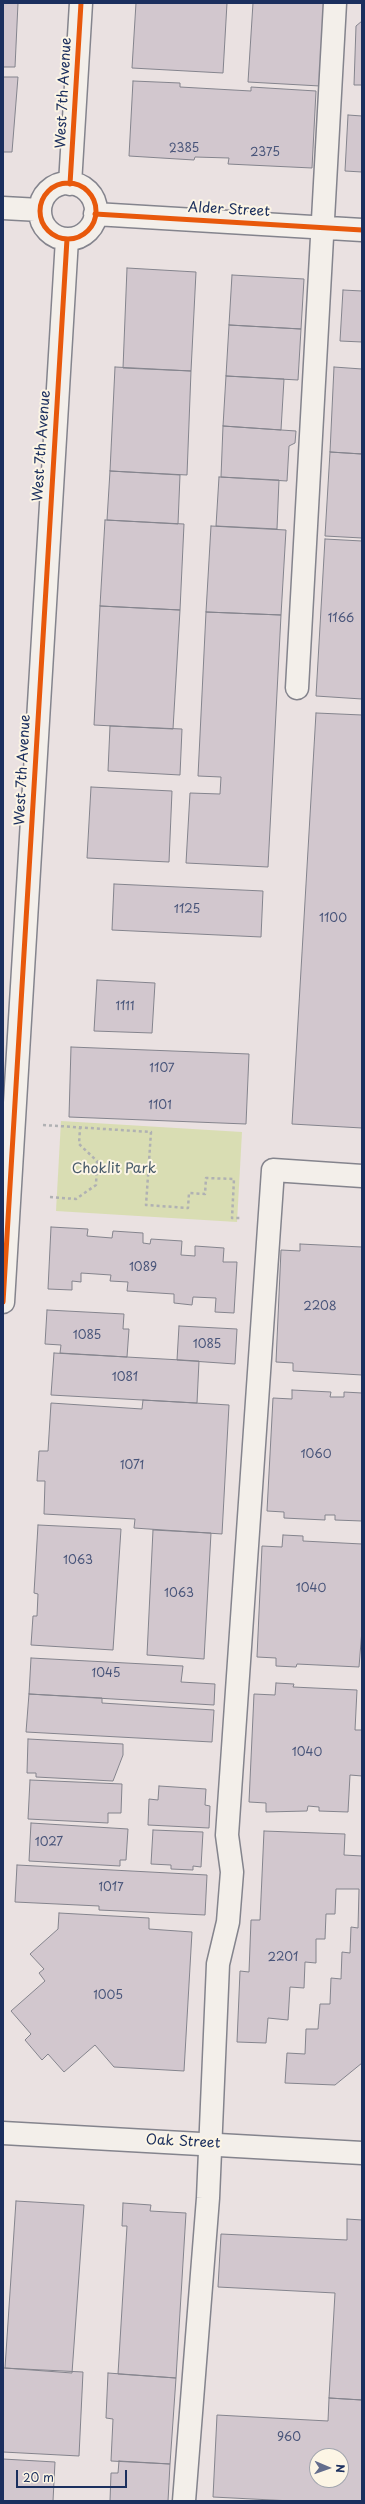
<!DOCTYPE html>
<html>
<head>
<meta charset="utf-8">
<style>
	body { margin:0 }
	#map { position:relative; width:365px; height:2504px; overflow:hidden; background:#eae1e1; font-family:"Playpen Sans",sans-serif }
	canvas { display:block }
	.frame { position:absolute; inset:0; border:4px solid #1b2f5e; pointer-events:none }
	.north { position:absolute; left:309px; top:2448px; width:40px; height:40px; box-sizing:border-box; background:#fcf5e5; border:1px solid #a2a6af; border-radius:50%; rotate:92deg; font-size:11px; font-weight:700; line-height:16px; text-align:center; color:#1b2f5e }
	.north::after { content:''; display:block; margin:auto; width:14px; height:18px; background:#636d8c; clip-path:polygon(50% 0,100% 100%,50% 72%,0 100%) }
	.scale { position:absolute; left:16px; top:2470px; width:111px; height:18px; box-sizing:border-box; border:2px solid #1b2f5e; border-top:0; padding-left:5px; font-size:12px; line-height:14px; white-space:nowrap; color:#1b2f5e; -webkit-text-stroke:3px #fcf5e5; paint-order:stroke }
</style>
</head>
<body>
<div id="map">
<canvas width="365" height="2504"></canvas>
<div class="frame"></div>
<div class="north">N</div>
<div class="scale">20 m</div>
</div>
<script>
const g = document.querySelector('canvas').getContext('2d');
g.lineJoin = 'round';
function fill(path, color) { g.fillStyle = color; g.fill(path, 'evenodd'); }
const toPath = rows => new Path2D(rows.map(r => 'M' + r).join(''));
function stroke(path, color, width, dash) { g.strokeStyle = color; g.lineWidth = width; g.lineCap = dash ? 'butt' : 'round'; g.setLineDash(dash || []); g.stroke(path); }
function write(font, color, halo, rows, align = 'center') {
  g.font = font + ' "Playpen Sans",sans-serif'; g.lineWidth = 4; g.setLineDash([]); g.textBaseline = 'middle'; g.strokeStyle = halo; g.fillStyle = color; for (const [text, x, y, turn = 0] of rows) {
    g.save(); g.translate(x, y); g.rotate((+turn || 0) * Math.PI / 180); g.textAlign = isNaN(turn) ? turn : align; if (halo) g.strokeText(text, 0, 0); g.fillText(text, 0, 0); g.restore();
  }
}
fill(toPath([
	[61,1121,242,1132,237,1222,56,1211]
]), '#d9ddb3');
const building = toPath([
	[3,3,18,3,15,67,3,67,3,3],
	[136,3,227,3,223,73,132,68,136,3],
	[253,3,326,3,320,86,248,82,253,3],
	[362,21,362,85,354,85,356,26,362,21],
	[3,77,18,77,12,152,3,152,3,77],
	[133,81,180,83,180,87,251,91,251,87,316,91,312,168,228,164,229,158,195,157,194,160,129,156,133,81],
	[348,115,362,116,362,172,345,171,348,115],
	[127,268,196,272,191,371,123,368,127,268],
	[232,275,304,279,301,329,229,325,232,275],
	[343,290,362,291,362,342,340,341,343,290],
	[229,325,301,329,298,380,226,376,229,325],
	[115,367,191,371,187,475,110,471,115,367],
	[334,367,362,369,362,454,330,452,334,367],
	[226,376,284,379,281,430,223,426,226,376],
	[223,426,296,431,295,443,289,446,287,481,221,477,223,426],
	[330,452,362,454,362,538,325,536,330,452],
	[110,471,180,475,178,524,107,520,110,471],
	[219,477,279,480,277,529,216,526,219,477],
	[105,520,184,524,180,610,100,606,105,520],
	[211,526,286,530,281,615,206,612,211,526],
	[325,539,362,541,362,699,316,696,325,539],
	[100,606,180,610,173,729,94,725,100,606],
	[206,612,281,615,268,867,186,863,190,793,220,794,221,777,198,776,206,612],
	[316,713,362,715,362,1128,292,1124,316,713],
	[110,726,182,729,180,775,108,771,110,726],
	[91,787,172,791,169,862,87,858,91,787],
	[114,884,263,891,261,937,112,930,114,884],
	[97,980,155,983,152,1033,94,1031,97,980],
	[71,1047,249,1054,246,1124,69,1117,71,1047],
	[51,1227,88,1229,87,1236,112,1238,113,1231,143,1233,143,1243,150,1244,151,1239,182,1241,181,1255,195,1256,195,1246,224,1248,223,1262,237,1262,234,1313,215,1312,216,1298,193,1297,192,1305,174,1303,174,1294,127,1291,128,1282,110,1281,111,1275,81,1273,81,1282,72,1281,72,1290,48,1289,51,1227],
	[300,1244,362,1247,362,1375,293,1371,293,1363,276,1362,281,1250,300,1251,300,1244],
	[47,1310,124,1314,123,1329,129,1329,127,1357,60,1353,61,1345,45,1344,47,1310],
	[179,1326,237,1329,235,1364,177,1360,179,1326],
	[54,1353,199,1361,197,1403,51,1395,54,1353],
	[292,1390,331,1392,330,1397,344,1397,344,1392,362,1393,362,1521,335,1520,335,1515,325,1515,325,1520,284,1518,284,1512,267,1511,273,1398,292,1399,292,1390],
	[143,1400,229,1405,222,1534,134,1528,135,1519,44,1514,45,1481,37,1481,39,1451,48,1451,51,1403,142,1409,143,1400],
	[38,1525,121,1529,113,1650,31,1645,33,1616,37,1616,38,1594,34,1593,38,1525],
	[153,1530,211,1533,204,1659,147,1655,153,1530],
	[283,1535,303,1536,303,1541,362,1544,362,1630,359,1667,297,1664,296,1667,276,1666,276,1658,257,1657,262,1546,282,1547,283,1535],
	[31,1658,183,1666,181,1682,215,1684,214,1705,29,1694,31,1658],
	[276,1683,294,1684,293,1687,357,1690,355,1730,362,1730,362,1776,350,1775,348,1812,319,1811,319,1807,308,1806,307,1811,266,1812,266,1803,249,1802,254,1694,275,1695,276,1683],
	[29,1694,102,1698,102,1703,214,1710,212,1742,26,1732,29,1694],
	[28,1739,123,1744,123,1755,113,1781,36,1777,36,1773,27,1773,28,1739],
	[30,1780,122,1784,121,1813,108,1813,108,1823,28,1819,30,1780],
	[159,1786,206,1789,205,1805,210,1806,209,1828,148,1825,149,1799,158,1800,159,1786],
	[31,1823,128,1829,126,1860,120,1860,120,1866,29,1861,31,1823],
	[153,1830,203,1832,201,1867,193,1866,193,1870,171,1869,171,1865,151,1864,153,1830],
	[264,1831,345,1834,344,1855,362,1856,362,2063,335,2085,285,2083,287,2053,305,2054,306,2029,318,2029,320,2004,330,2004,331,1978,341,1979,342,1952,350,1953,351,1927,358,1928,359,1889,336,1889,335,1914,326,1914,325,1939,316,1939,316,1963,305,1962,304,1988,290,1987,288,2020,268,2018,266,2043,237,2042,240,1971,249,1972,251,1920,260,1920,264,1831],
	[17,1865,207,1875,205,1915,99,1910,99,1906,15,1902,17,1865],
	[59,1913,149,1918,149,1929,192,1932,184,2071,114,2067,95,2045,64,2072,48,2054,42,2060,25,2040,31,2034,11,2011,45,1981,39,1973,44,1969,30,1954,58,1929,59,1913],
	[16,2201,84,2205,72,2373,5,2368,16,2201],
	[123,2203,151,2205,150,2211,186,2213,176,2378,118,2374,127,2226,122,2226,123,2203],
	[347,2219,362,2220,362,2400,329,2398,335,2293,218,2287,221,2234,347,2240,347,2219],
	[3,2368,83,2372,79,2456,3,2452,3,2368],
	[108,2373,176,2378,170,2464,111,2461,113,2419,106,2418,108,2373],
	[329,2398,362,2400,362,2501,292,2501,213,2497,217,2415,328,2421,329,2398],
	[317,2456,341,2456,341,2480,317,2480,317,2456],
	[3,2459,55,2462,53,2501,3,2501,3,2459],
	[119,2461,170,2464,168,2501,110,2501,111,2473,118,2473,119,2461]
]);
fill(building, '#d2c7ce');
stroke(building, '#84848d', 1);
const minor = toPath([
	'40 211a28 28 0 1 1 56 0a28 28 0 1 1-56 0Z',
	[70,184,81,3],
	[3,208,40,210],
	[95,214,362,230],
	[297,688,335,3],
	[3,1302,67,239],
	[184,2501,208,2198,218,1964,228,1922,232,1872,227,1835,273,1170,362,1176]
]);
const major = toPath([
	[3,2133,362,2153]
]);
stroke(minor, '#84848d', 25);
stroke(major, '#84848d', 25);
stroke(toPath([
	[43,1125,151,1132,146,1205,188,1208,189,1193,205,1194,206,1178,234,1179,232,1218,240,1218],
	[50,1197,76,1199,96,1185,97,1161,79,1144,80,1128]
]), '#b0b1b3', 2.5, [3, 3]);
stroke(minor, '#f3efea', 22);
stroke(major, '#f3efea', 22);
stroke(toPath([
	'40 211a28 28 0 1 1 56 0a28 28 0 1 1-56 0Z',
	[70,184,81,3],
	[95,214,362,230],
	[3,1302,67,239]
]), '#e8590c', 5);
write('12px', '#49557a', null, [
	["2385",184,149],
	["2375",265,153],
	["1166",341,619],
	["1125",187,910],
	["1100",333,919],
	["1111",125,1007],
	["1107",162,1069],
	["1101",160,1106],
	["1089",143,1268],
	["2208",320,1307],
	["1085",87,1336],
	["1085",207,1345],
	["1081",125,1378],
	["1060",316,1455],
	["1071",132,1466],
	["1063",78,1561],
	["1040",311,1589],
	["1063",179,1594],
	["1045",106,1674],
	["1040",307,1753],
	["1027",49,1843],
	["1017",111,1888],
	["2201",283,1958],
	["1005",108,1996],
	["960",289,2438]
]);
write('14px', '#1b2f5e', '#fcf5e5', [
	["West 7th Avenue",64,93,-87],
	["Alder Street",229,210,3],
	["West 7th Avenue",42,446,-86],
	["West 7th Avenue",23,770,-87],
	["Oak Street",183,2142,3]
]);
write('14px', '#475a6a', '#fcf5e5', [
	["Choklit Park",114,1169]
]);
</script>
</body>
</html>
